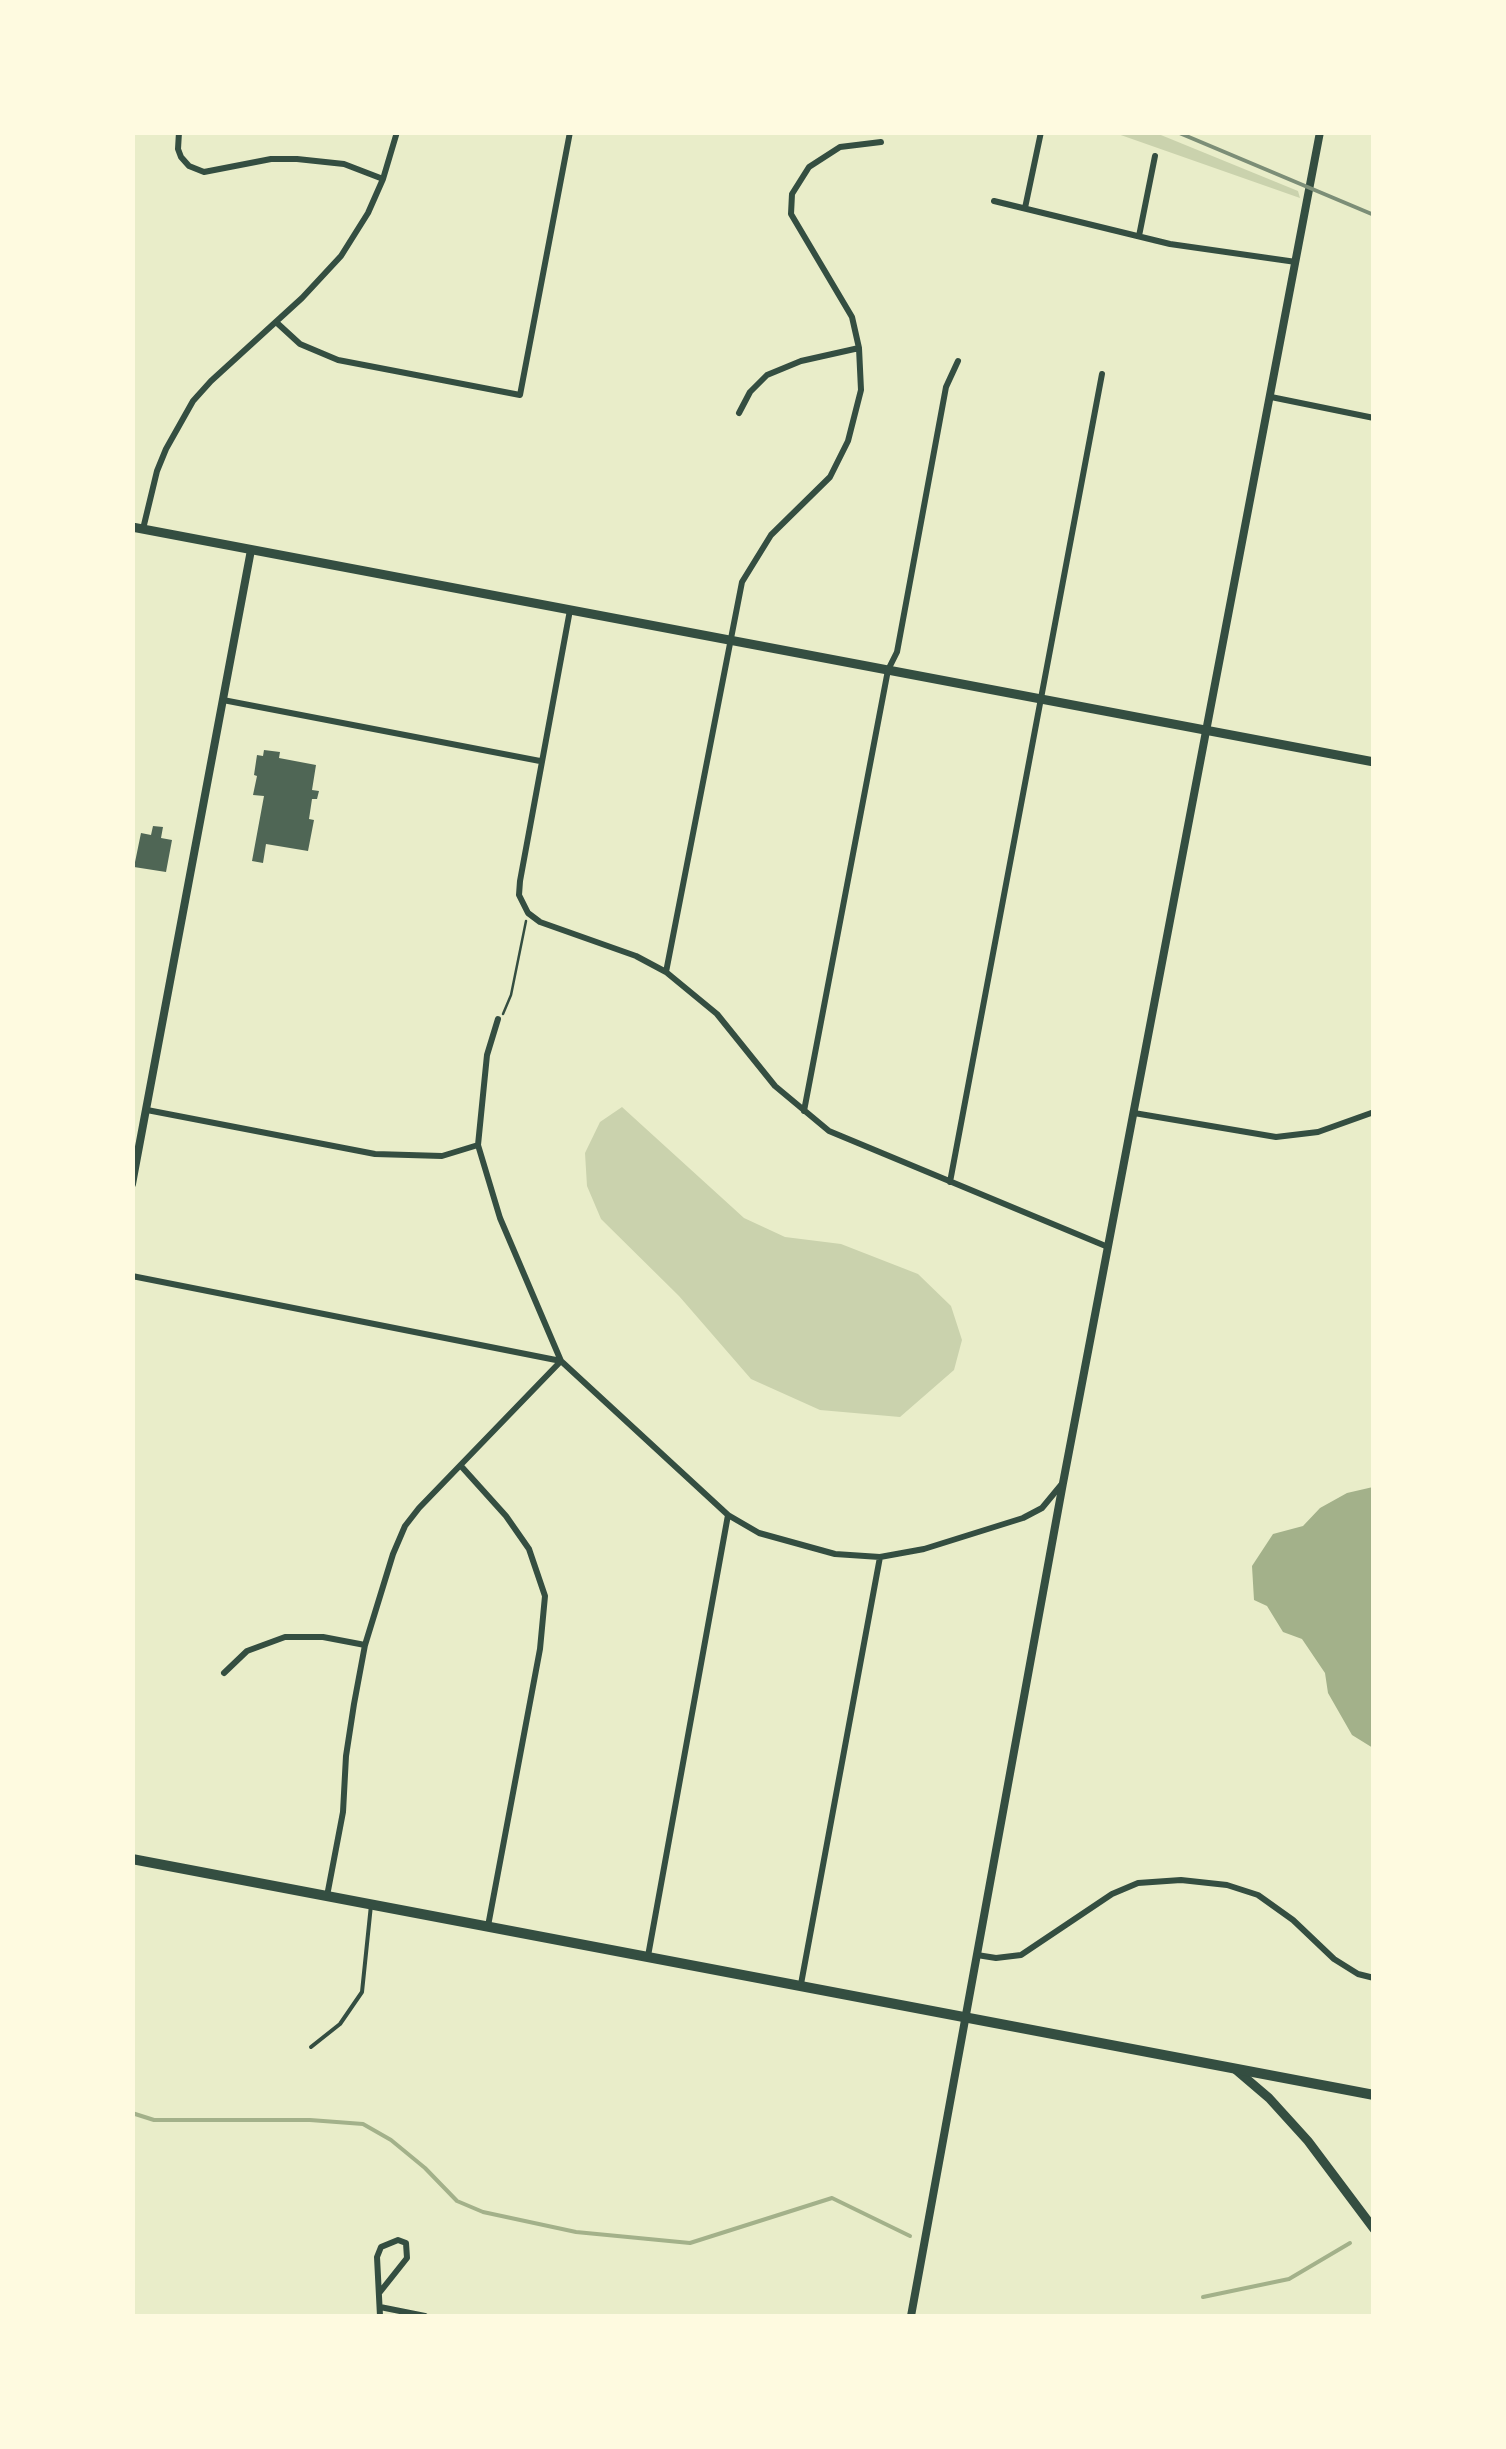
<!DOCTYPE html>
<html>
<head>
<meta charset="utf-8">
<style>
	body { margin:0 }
	#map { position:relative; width:1506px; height:2449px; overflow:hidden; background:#e9edc9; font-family:"Fira Sans",sans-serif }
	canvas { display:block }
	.frame { position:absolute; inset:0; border:135px solid #fefae0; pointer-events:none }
</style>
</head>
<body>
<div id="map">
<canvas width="1506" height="2449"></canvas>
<div class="frame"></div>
</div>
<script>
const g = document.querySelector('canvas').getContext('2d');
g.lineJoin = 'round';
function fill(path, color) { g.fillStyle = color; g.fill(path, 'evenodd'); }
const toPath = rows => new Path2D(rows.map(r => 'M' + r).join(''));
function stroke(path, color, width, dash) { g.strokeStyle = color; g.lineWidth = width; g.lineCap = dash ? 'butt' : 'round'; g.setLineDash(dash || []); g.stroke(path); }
fill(toPath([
	[1115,133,1156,133,1298,191,1300,198],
	[622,1107,744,1218,785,1237,841,1244,918,1274,951,1306,962,1340,954,1370,900,1417,820,1410,751,1379,679,1296,601,1219,587,1186,585,1153,600,1122]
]), '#cad2ad');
fill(toPath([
	[1373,1487,1374,1487,1373,1748,1352,1735,1328,1693,1325,1673,1302,1639,1283,1632,1267,1606,1254,1600,1252,1566,1273,1534,1303,1526,1320,1508,1347,1493]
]), '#a3b18a');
stroke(toPath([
	[132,2113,154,2120,310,2120,363,2124,391,2140,425,2168,457,2201,483,2212,576,2232,690,2243,832,2198,910,2236],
	[1203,2297,1289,2279,1350,2243]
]), '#a3b18a', 4);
fill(toPath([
	[264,750,280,752,279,758,316,765,312,790,319,791,317,799,312,799,309,819,314,820,308,851,266,844,263,863,252,861,264,796,253,795,257,776,254,775,257,755,263,756],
	[153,826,163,827,161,838,172,840,166,872,134,867,141,833,151,835]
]), '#4f6655');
stroke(toPath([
	[503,1014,511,995,526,921]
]), '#344e41', 2.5);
stroke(toPath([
	[311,2047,340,2024,362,1992,371,1905]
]), '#344e41', 4);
stroke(toPath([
	[179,132,178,149,181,157,189,166,204,172,271,159,297,159,344,164,383,179],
	[994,201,1170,244,1296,262],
	[1025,208,1041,132],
	[1139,236,1155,156],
	[276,322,300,344,338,360,520,395,570,132],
	[1271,397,1374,418],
	[739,413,750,392,767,375,801,361,859,348],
	[143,529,157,471,166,449,193,401,211,381,302,298,341,256,368,213,383,179,397,132],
	[570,610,520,881,519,895,528,913,540,922,636,956,666,972,717,1014,775,1086,829,1131,1108,1247],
	[223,700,540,761],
	[666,972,742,582,771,535,830,477,848,441,861,390,859,348,852,317,791,214,792,194,809,167,840,147,881,142],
	[147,1110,375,1154,442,1156,478,1145],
	[804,1111,888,670,897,652,946,387,958,361],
	[1134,1113,1276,1137,1318,1132,1374,1112],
	[950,1182,1102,374],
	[132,1276,561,1361,728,1515,759,1533,835,1554,880,1557,924,1549,1023,1518,1042,1508,1061,1485],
	[461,1466,506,1516,529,1549,545,1596,540,1649,488,1926],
	[224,1673,247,1651,285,1637,323,1637,365,1645],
	[327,1896,343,1812,346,1756,354,1704,365,1645,393,1554,405,1526,419,1508,561,1361,500,1218,478,1145,487,1055,498,1019],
	[977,1955,996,1958,1021,1955,1112,1894,1138,1883,1181,1880,1227,1885,1258,1895,1293,1920,1334,1959,1358,1974,1374,1978],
	[648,1956,728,1515],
	[801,1984,880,1557],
	[380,2292,407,2258,406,2243,398,2240,381,2247,377,2257,380,2316],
	[380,2307,425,2316]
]), '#344e41', 6);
stroke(toPath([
	[132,1184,251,550],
	[911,2316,1063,1483,1320,132]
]), '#344e41', 8);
stroke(toPath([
	[132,527,1374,762],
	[1235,2069,1269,2098,1308,2141,1374,2229]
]), '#344e41', 9);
stroke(toPath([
	[132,1859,1374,2095]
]), '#344e41', 10);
stroke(toPath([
	[1177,132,1374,215]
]), '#7c8e77', 4);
</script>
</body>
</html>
